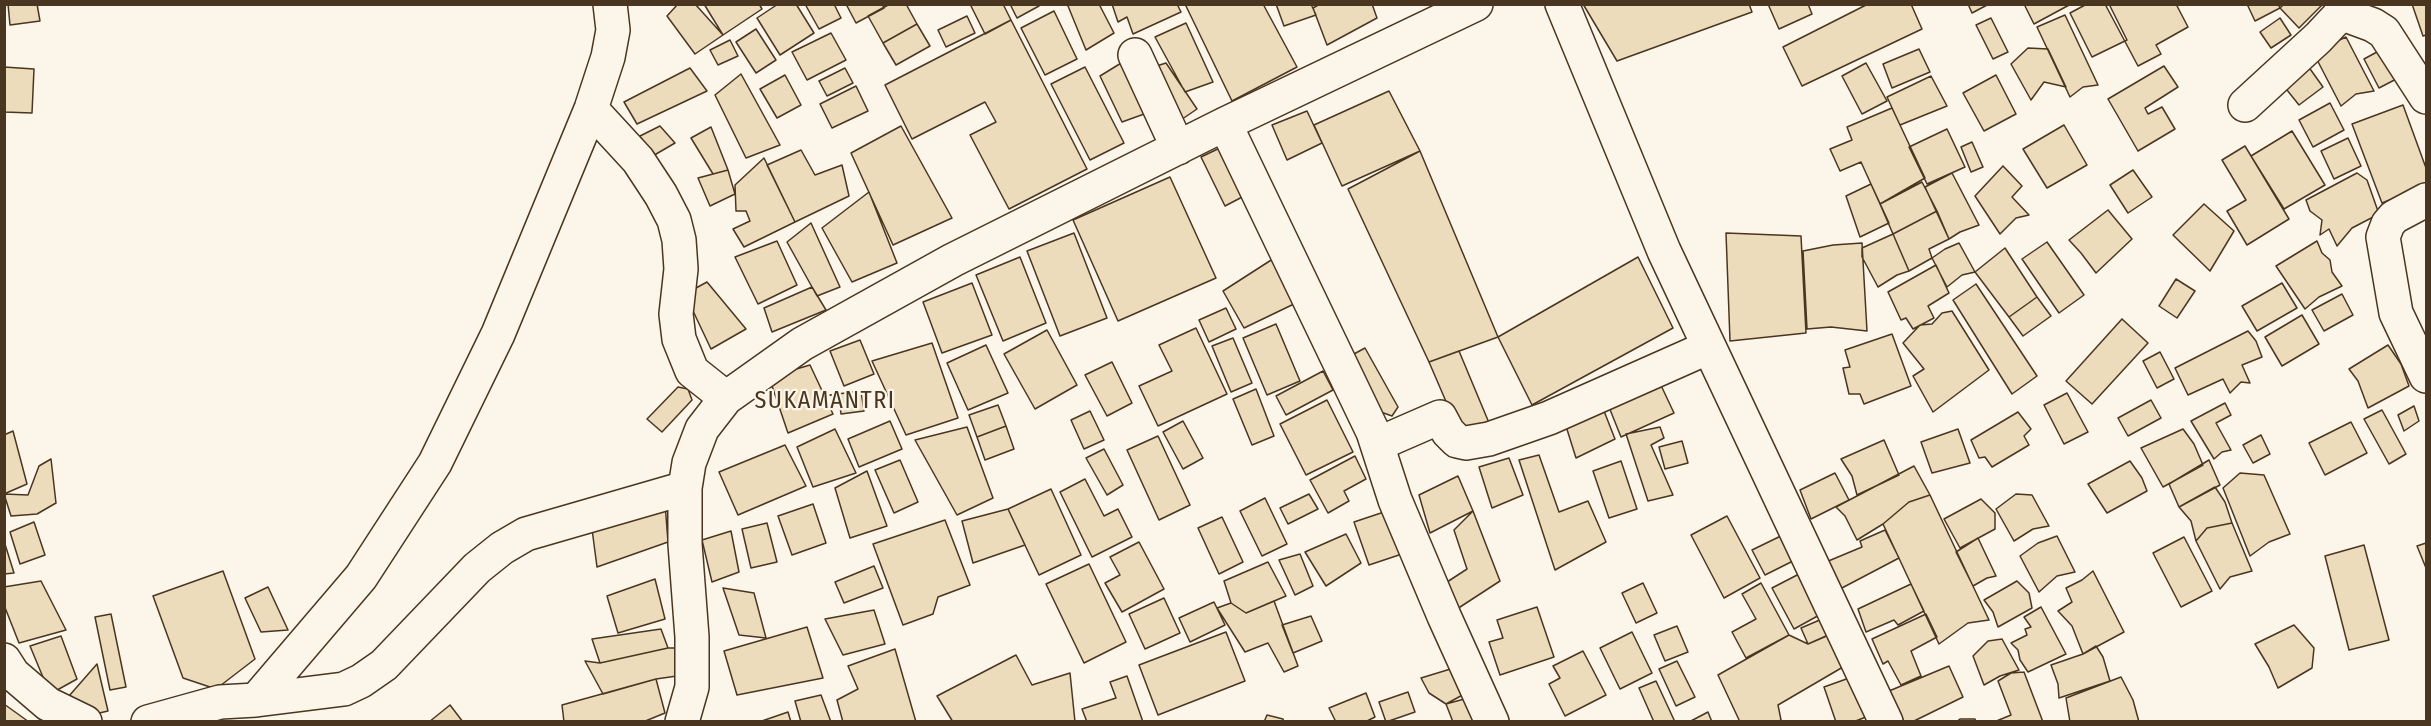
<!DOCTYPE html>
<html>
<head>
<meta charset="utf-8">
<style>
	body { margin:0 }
	#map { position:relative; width:2431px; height:726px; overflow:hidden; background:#fbf6e9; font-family:"Fira Sans Condensed",sans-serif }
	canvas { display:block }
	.frame { position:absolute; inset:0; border:6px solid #4a3520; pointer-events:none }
</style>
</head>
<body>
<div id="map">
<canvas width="2431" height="726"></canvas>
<div class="frame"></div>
</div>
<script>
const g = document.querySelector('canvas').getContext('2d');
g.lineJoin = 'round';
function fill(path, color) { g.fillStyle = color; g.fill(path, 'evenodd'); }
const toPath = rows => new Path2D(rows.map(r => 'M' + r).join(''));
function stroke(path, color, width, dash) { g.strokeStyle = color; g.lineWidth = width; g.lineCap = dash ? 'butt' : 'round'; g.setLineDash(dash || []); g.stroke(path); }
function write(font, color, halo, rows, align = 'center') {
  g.font = font + ' "Fira Sans Condensed",sans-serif'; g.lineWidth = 4.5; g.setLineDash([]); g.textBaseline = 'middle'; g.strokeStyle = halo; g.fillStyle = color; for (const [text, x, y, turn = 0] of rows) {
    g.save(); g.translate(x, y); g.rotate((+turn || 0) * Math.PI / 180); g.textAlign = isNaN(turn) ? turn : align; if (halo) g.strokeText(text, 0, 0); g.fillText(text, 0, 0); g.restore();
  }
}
const building = toPath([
	[8,4,37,4,40,21,10,25,8,4],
	[678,4,695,4,723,35,695,54,667,16,678,4],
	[704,4,759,4,762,9,723,35,704,4],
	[778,4,796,4,814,33,780,55,757,18,778,4],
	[805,4,834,4,841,18,819,29,805,4],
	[846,4,882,4,884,8,856,23,846,4],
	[890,4,906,4,917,24,883,43,868,16,890,4],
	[970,4,1003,4,1011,20,985,34,970,4],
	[1010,4,1038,4,1039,6,1017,18,1010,4],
	[1071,4,1099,4,1114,33,1086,50,1068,6,1071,4],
	[1112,4,1177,4,1181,12,1133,34,1127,17,1118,22,1112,4],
	[1185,4,1263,4,1297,67,1232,101,1185,4],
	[1276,4,1311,4,1316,15,1284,26,1276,4],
	[1320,4,1372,4,1377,18,1327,45,1313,8,1320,4],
	[1583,4,1749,4,1752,12,1617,61,1583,4],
	[1768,4,1808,4,1812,14,1779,29,1768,4],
	[1868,4,1911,4,1922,29,1802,86,1783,47,1868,4],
	[1968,4,1989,4,1972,13,1968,4],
	[2024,4,2071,4,2034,24,2024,4],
	[2087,4,2109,4,2127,40,2092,57,2070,13,2087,4],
	[2105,4,2176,4,2188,27,2156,45,2161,54,2138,66,2105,4],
	[2247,4,2278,4,2280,8,2255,21,2247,4],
	[2284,4,2323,4,2299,28,2280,8,2284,4],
	[2412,4,2426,4,2426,35,2423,36,2412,4],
	[1054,11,1077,59,1045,75,1021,28,1054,11],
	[2065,15,2098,85,2083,87,2070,97,2037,27,2065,15],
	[967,16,975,33,946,47,938,30,967,16],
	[1991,18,2008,52,1993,59,1976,25,1991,18],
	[2280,18,2291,35,2271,48,2260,32,2280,18],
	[1011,20,1087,169,1009,209,970,135,996,122,985,102,912,139,885,85,1011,20],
	[1186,23,1213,82,1185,92,1155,37,1186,23],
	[917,24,930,46,896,65,883,43,917,24],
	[756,29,776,60,756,73,736,42,756,29],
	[831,33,846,60,807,80,792,52,831,33],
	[2346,37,2374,91,2356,94,2341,106,2313,52,2346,37],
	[730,40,738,56,718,65,710,50,730,40],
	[2388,46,2404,75,2379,88,2364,59,2388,46],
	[2028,48,2048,49,2066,87,2044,82,2031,100,2011,64,2028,48],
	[1919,49,1930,72,1892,88,1883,64,1919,49],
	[1131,57,1158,109,1122,122,1100,76,1131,57],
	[1166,63,1197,109,1172,126,1147,69,1166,63],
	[1866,63,1887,101,1862,114,1842,76,1866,63],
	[2164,66,2178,87,2145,108,2148,114,2162,107,2175,129,2138,151,2108,99,2164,66],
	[2308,66,2323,87,2299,105,2283,85,2308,66],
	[4,67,34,69,32,113,4,112,4,67],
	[1085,67,1124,143,1090,160,1051,84,1085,67],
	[690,68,707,91,637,124,624,102,690,68],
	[845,68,853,83,827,96,819,81,845,68],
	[741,74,780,145,746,158,715,95,741,74],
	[785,75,801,105,777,118,760,89,785,75],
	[1996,75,2016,114,1984,131,1963,93,1996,75],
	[1931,76,1947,106,1900,125,1887,97,1931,76],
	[856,86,868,111,832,128,820,104,856,86],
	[1389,91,1420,151,1342,186,1314,125,1389,91],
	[2330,103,2344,130,2313,147,2299,120,2330,103],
	[2403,105,2426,168,2426,186,2382,203,2352,124,2403,105],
	[1892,108,1925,178,1880,204,1861,162,1840,171,1830,149,1852,140,1847,127,1892,108],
	[1307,111,1322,143,1287,160,1272,125,1307,111],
	[2064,125,2087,165,2047,188,2023,149,2064,125],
	[660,126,675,143,651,157,640,136,660,126],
	[901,126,952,218,893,245,851,153,901,126],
	[711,127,728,170,713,174,691,138,711,127],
	[1947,129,1965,167,1927,184,1909,147,1947,129],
	[2292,131,2325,185,2284,209,2251,156,2292,131],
	[2348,138,2361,166,2334,179,2321,151,2348,138],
	[1972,142,1983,167,1971,172,1961,147,1972,142],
	[1224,146,1248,194,1225,206,1201,157,1224,146],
	[2245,146,2289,219,2247,245,2227,211,2246,200,2222,160,2245,146],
	[801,150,815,175,842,165,849,196,795,222,767,165,801,150],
	[1420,151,1498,337,1429,362,1348,189,1420,151],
	[764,158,795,222,744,247,733,229,750,221,746,211,736,211,735,185,764,158],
	[2003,166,2022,186,2012,197,2029,215,2016,218,2000,234,1975,196,2003,166],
	[728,170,735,194,710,206,698,178,728,170],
	[2133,170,2152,197,2128,213,2110,185,2133,170],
	[1952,173,1979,225,1960,232,1949,239,1925,187,1952,173],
	[2357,173,2367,180,2379,214,2352,228,2337,246,2329,229,2320,235,2322,220,2310,211,2306,200,2357,173],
	[1170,177,1216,278,1118,321,1073,220,1170,177],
	[1922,182,1937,211,1893,234,1880,204,1922,182],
	[1871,184,1889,223,1860,237,1846,196,1871,184],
	[869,192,897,263,852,282,822,228,869,192],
	[2204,204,2234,231,2210,271,2173,235,2204,204],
	[2108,210,2132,239,2096,273,2081,253,2069,240,2108,210],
	[1937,211,1949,239,1929,249,1932,258,1909,271,1893,234,1937,211],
	[811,223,840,287,817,296,787,242,811,223],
	[1074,233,1107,318,1060,336,1027,251,1074,233],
	[1726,233,1801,236,1806,333,1730,341,1726,233],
	[1893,234,1909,271,1897,275,1878,287,1862,257,1862,248,1893,234],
	[777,241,797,285,758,304,735,257,777,241],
	[2317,241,2322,253,2330,260,2332,272,2342,286,2319,297,2305,309,2276,266,2317,241],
	[2047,242,2084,295,2059,313,2022,259,2047,242],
	[1862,243,1867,331,1831,327,1807,329,1803,251,1833,245,1862,243],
	[1959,243,1975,272,1962,275,1947,287,1932,258,1945,249,1959,243],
	[2005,248,2037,297,2009,317,1975,272,2005,248],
	[1279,255,1296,303,1244,328,1223,291,1279,255],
	[1020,257,1046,323,1003,341,976,275,1020,257],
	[1638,257,1673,328,1532,405,1498,337,1638,257],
	[1936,265,1949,293,1928,306,1934,318,1913,329,1906,318,1901,320,1888,292,1936,265],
	[2176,279,2195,291,2177,318,2159,306,2176,279],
	[707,282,746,329,711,349,685,294,707,282],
	[972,283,992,335,942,353,923,302,972,283],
	[2282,283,2297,308,2257,331,2242,306,2282,283],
	[1976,284,2037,376,2012,394,1953,300,1976,284],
	[812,287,826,310,772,332,764,308,812,287],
	[2342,294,2353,315,2324,331,2312,310,2342,294],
	[2037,297,2051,316,2023,336,2009,317,2037,297],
	[1226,308,1236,329,1209,342,1199,320,1226,308],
	[1952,311,1989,370,1933,412,1913,376,1924,369,1903,343,1920,325,1932,324,1942,313,1952,311],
	[2302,315,2319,344,2282,366,2265,337,2302,315],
	[2122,319,2148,343,2092,404,2066,381,2122,319],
	[1276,324,1300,381,1267,395,1243,338,1276,324],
	[1196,328,1227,394,1158,426,1139,386,1172,371,1159,345,1196,328],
	[1047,330,1077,385,1035,409,1004,354,1047,330],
	[2248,331,2256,341,2262,357,2242,365,2250,383,2241,382,2230,393,2223,379,2188,395,2175,368,2248,331],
	[1892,334,1911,386,1864,404,1860,394,1849,394,1843,368,1850,367,1845,350,1892,334],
	[1233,338,1252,383,1231,392,1212,346,1233,338],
	[860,340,874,374,844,386,830,351,860,340],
	[932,343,958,418,906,435,872,361,932,343],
	[986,345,1008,393,968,410,947,363,986,345],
	[2388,345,2401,364,2409,386,2368,408,2358,381,2349,369,2388,345],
	[1365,348,1398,407,1392,416,1378,411,1341,361,1365,348],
	[1459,351,1492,430,1463,441,1429,362,1459,351],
	[2160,352,2174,379,2157,388,2143,361,2160,352],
	[1112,362,1132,403,1107,416,1085,375,1112,362],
	[810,365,833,414,788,433,769,377,810,365],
	[1323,371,1333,390,1286,415,1276,396,1323,371],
	[1658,379,1674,413,1621,437,1607,402,1658,379],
	[678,387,688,389,692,400,662,432,647,419,678,387],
	[1256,389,1274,436,1252,445,1233,399,1256,389],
	[861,391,864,411,841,414,839,398,830,395,861,391],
	[2067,393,2088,432,2064,444,2044,405,2067,393],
	[1327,400,1353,452,1306,475,1280,424,1327,400],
	[2151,400,2161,418,2128,436,2118,418,2151,400],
	[2225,403,2231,415,2216,423,2231,450,2222,452,2214,459,2191,421,2225,403],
	[998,405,1006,426,977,437,969,415,998,405],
	[2414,406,2419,421,2404,431,2398,415,2414,406],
	[2382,410,2406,454,2389,464,2364,419,2382,410],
	[1090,411,1104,440,1084,449,1071,420,1090,411],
	[1604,411,1615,439,1576,458,1565,423,1604,411],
	[2018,412,2031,429,2024,436,2029,445,1992,467,1985,457,1979,458,1971,440,2018,412],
	[890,421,902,449,859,467,848,439,890,421],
	[1183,421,1203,458,1183,469,1163,432,1183,421],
	[2351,422,2367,453,2325,475,2309,443,2351,422],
	[1006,426,1014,449,985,460,977,437,1006,426],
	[967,427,993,498,957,515,915,440,967,427],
	[1660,427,1664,438,1651,445,1673,495,1648,501,1626,434,1660,427],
	[835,429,856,473,813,487,797,447,835,429],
	[1958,429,1970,463,1932,473,1921,442,1958,429],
	[2183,429,2194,444,2203,465,2163,487,2141,448,2183,429],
	[13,431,27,484,4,494,4,435,13,431],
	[2261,435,2270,454,2253,463,2243,445,2261,435],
	[1158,436,1190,505,1159,520,1127,450,1158,436],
	[1884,440,1899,475,1857,495,1852,476,1841,459,1884,440],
	[1682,441,1688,463,1665,469,1659,447,1682,441],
	[785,445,806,486,738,515,719,472,785,445],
	[1104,449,1123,485,1107,495,1086,458,1104,449],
	[1539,455,1559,512,1588,501,1606,542,1555,570,1519,460,1539,455],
	[1355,456,1366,479,1344,491,1349,501,1328,513,1310,480,1355,456],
	[1509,458,1523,495,1492,508,1479,467,1509,458],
	[51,459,56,503,37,514,11,516,4,494,28,495,39,466,51,459],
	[900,460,918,502,894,513,875,470,900,460],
	[2209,460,2220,485,2179,507,2169,484,2209,460],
	[1621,461,1637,509,1609,518,1593,471,1621,461],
	[2130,461,2142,478,2147,491,2107,513,2088,484,2130,461],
	[1914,466,1930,495,1909,502,1883,524,1857,540,1845,516,1836,507,1914,466],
	[867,471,887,526,850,538,835,488,867,471],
	[1835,473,1849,500,1811,519,1800,490,1835,473],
	[2240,473,2264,475,2290,534,2269,542,2250,556,2223,488,2240,473],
	[1458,476,1473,511,1430,533,1419,495,1458,476],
	[1085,479,1104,516,1118,509,1132,537,1092,557,1060,492,1085,479],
	[2215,487,2225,502,2232,523,2207,528,2196,541,2191,521,2179,507,2215,487],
	[1051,489,1081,555,1039,575,1008,509,1051,489],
	[1309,494,1318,509,1288,524,1280,508,1309,494],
	[2016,494,2032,495,2049,526,2033,529,2014,541,1996,509,2016,494],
	[1930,495,1989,620,1968,623,1939,644,1883,524,1909,502,1930,495],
	[1265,498,1287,544,1262,556,1240,511,1265,498],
	[1981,499,1995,513,1995,529,1960,548,1944,519,1981,499],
	[665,503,668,542,597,567,592,529,665,503],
	[813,504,826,543,792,555,778,516,813,504],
	[1008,509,1025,545,973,563,962,521,1008,509],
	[1390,510,1405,553,1369,565,1354,522,1390,510],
	[1473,511,1500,581,1457,609,1444,584,1467,569,1454,530,1473,511],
	[1727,516,1760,578,1724,598,1691,535,1727,516],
	[1222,517,1243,562,1219,574,1198,528,1222,517],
	[945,520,970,585,938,597,933,614,903,625,873,544,945,520],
	[34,522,45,555,20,564,10,532,34,522],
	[767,523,777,562,751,568,742,529,767,523],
	[2232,523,2252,571,2230,577,2220,589,2196,541,2207,528,2232,523],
	[1885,530,1899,558,1840,589,1826,562,1862,547,1860,541,1885,530],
	[731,531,739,572,712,582,702,540,731,531],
	[1789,532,1801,557,1765,575,1752,550,1789,532],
	[1346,534,1361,563,1326,586,1305,552,1346,534],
	[2057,536,2075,572,2057,576,2039,592,2020,556,2038,543,2057,536],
	[2184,537,2212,591,2181,607,2153,553,2184,537],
	[1978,538,1996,576,1987,578,1973,586,1956,552,1978,538],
	[4,541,14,573,4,574,4,541],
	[1139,542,1164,589,1122,612,1105,583,1120,575,1110,557,1139,542],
	[2426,543,2426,568,2417,546,2426,543],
	[2364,545,2389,640,2349,650,2325,556,2364,545],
	[1300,554,1313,586,1295,595,1279,560,1300,554],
	[1268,562,1286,596,1246,613,1231,603,1224,581,1268,562],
	[1089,564,1126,642,1084,663,1046,584,1089,564],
	[874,566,883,588,844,603,835,582,874,566],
	[223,571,255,659,216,689,183,678,153,596,223,571],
	[2093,571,2124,632,2083,654,2072,626,2058,611,2072,602,2066,588,2082,580,2093,571],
	[1801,573,1823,613,1794,629,1772,588,1801,573],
	[655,579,665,619,618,633,607,596,655,579],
	[41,581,66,630,19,643,4,605,4,587,41,581],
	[2017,581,2029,593,2032,608,1998,627,1993,612,1984,600,2017,581],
	[1643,583,1657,613,1636,623,1622,593,1643,583],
	[1761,583,1789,635,1746,658,1732,632,1756,619,1742,594,1761,583],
	[1911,584,1924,611,1898,625,1894,620,1866,632,1858,609,1911,584],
	[268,587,288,630,261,632,245,598,268,587],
	[723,588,754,593,766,638,739,635,723,588],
	[1164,598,1180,633,1145,649,1129,614,1164,598],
	[1274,601,1298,666,1284,672,1268,643,1245,652,1217,608,1231,603,1246,613,1274,601],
	[1214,602,1225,625,1190,642,1179,618,1214,602],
	[1537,607,1554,657,1500,675,1489,642,1503,638,1497,620,1537,607],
	[2041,607,2066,654,2028,672,2020,660,2018,650,2011,643,2027,635,2025,629,2031,627,2024,617,2041,607],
	[874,610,885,644,843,655,825,619,874,610],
	[111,614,126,687,110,690,95,617,111,614],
	[1926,614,1937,637,1911,651,1921,676,1901,685,1888,661,1883,664,1872,639,1926,614],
	[1311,616,1322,641,1293,653,1282,625,1311,616],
	[1829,616,1835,632,1808,644,1801,628,1829,616],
	[2294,625,2314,648,2312,668,2278,688,2269,667,2255,644,2294,625],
	[1677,626,1688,652,1665,661,1654,635,1677,626],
	[807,627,823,678,737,695,724,651,807,627],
	[661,629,668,648,600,663,592,639,661,629],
	[1226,632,1245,681,1158,715,1139,665,1226,632],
	[1632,632,1652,673,1620,689,1600,648,1632,632],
	[1789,635,1808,644,1829,635,1843,667,1778,705,1781,720,1777,722,1740,722,1718,675,1789,635],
	[61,636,77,679,50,694,30,646,61,636],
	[2002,639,2019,670,2000,676,1984,685,1973,656,1988,641,2002,639],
	[2096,646,2103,657,2110,681,2059,698,2058,684,2051,665,2083,654,2096,646],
	[668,648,676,648,677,676,656,679,603,694,585,661,600,663,668,648],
	[895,649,916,722,843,722,837,700,858,689,848,666,895,649],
	[1583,651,1606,695,1565,716,1549,684,1560,678,1553,666,1583,651],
	[1016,655,1032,685,1070,673,1075,722,953,722,937,696,1016,655],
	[1677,661,1695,697,1676,706,1659,669,1677,661],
	[97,664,108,711,95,714,69,696,97,664],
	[1949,666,1963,697,1912,722,1904,722,1889,691,1949,666],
	[1457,667,1468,692,1446,704,1429,693,1421,678,1457,667],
	[2024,672,2043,722,1994,722,2011,715,1998,681,2011,673,2024,672],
	[1127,676,1143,722,1087,722,1082,709,1116,698,1110,682,1127,676],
	[1852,677,1866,717,1853,722,1836,722,1824,687,1852,677],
	[2121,677,2133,700,2139,722,2070,722,2066,698,2121,677],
	[656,679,665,713,643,722,564,722,562,705,656,679],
	[1656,681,1675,722,1654,722,1639,688,1656,681],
	[1408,692,1415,712,1386,722,1379,702,1408,692],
	[1366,693,1375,717,1365,722,1336,722,1329,708,1366,693],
	[821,695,831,722,801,722,795,701,821,695],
	[1468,698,1480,722,1453,722,1446,704,1468,698],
	[4,704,29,722,4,722,4,704],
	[450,705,463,722,429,722,450,705],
	[788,712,791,722,759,722,788,712],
	[1708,712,1712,722,1689,722,1708,712],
	[1267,715,1283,719,1284,722,1264,722,1267,715],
	[1960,719,1975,719,1976,722,1956,722,1960,719]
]);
fill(building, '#ecdcbc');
stroke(building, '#4a3520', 1.5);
const minor = toPath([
	[1562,4,1664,251,1886,722],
	[2343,14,2373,25,2384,32,2426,97],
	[1135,55,1178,148],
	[2245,105,2318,38,2350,4],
	[591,109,638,160,661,195,674,220,679,240,681,269,676,314,679,339,692,371,726,398],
	[1225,124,1373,432,1395,500,1444,616,1492,722],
	[2426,200,2394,217,2388,224,2383,237,2396,313,2426,376],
	[1378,444,1440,417,1448,432,1457,441,1466,443,1489,439,1549,418,1709,347],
	[4,660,13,674,48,704,85,722],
	[256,700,344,689,361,681,384,665,477,568,502,548,526,534,685,488],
	[148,722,220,702,256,700,361,577,435,463,498,334,591,109,608,57,613,30,610,4],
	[682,722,692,687,692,637,685,544,685,488,689,463,702,429,726,398,802,344,953,260,1225,124,1476,4]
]);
stroke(minor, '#4a3520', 36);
stroke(minor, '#fbf6e9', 33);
g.letterSpacing = '1.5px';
write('24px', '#4a3520', '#fbf6e9', [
	["SUKAMANTRI",825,401]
]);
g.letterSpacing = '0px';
</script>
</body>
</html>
